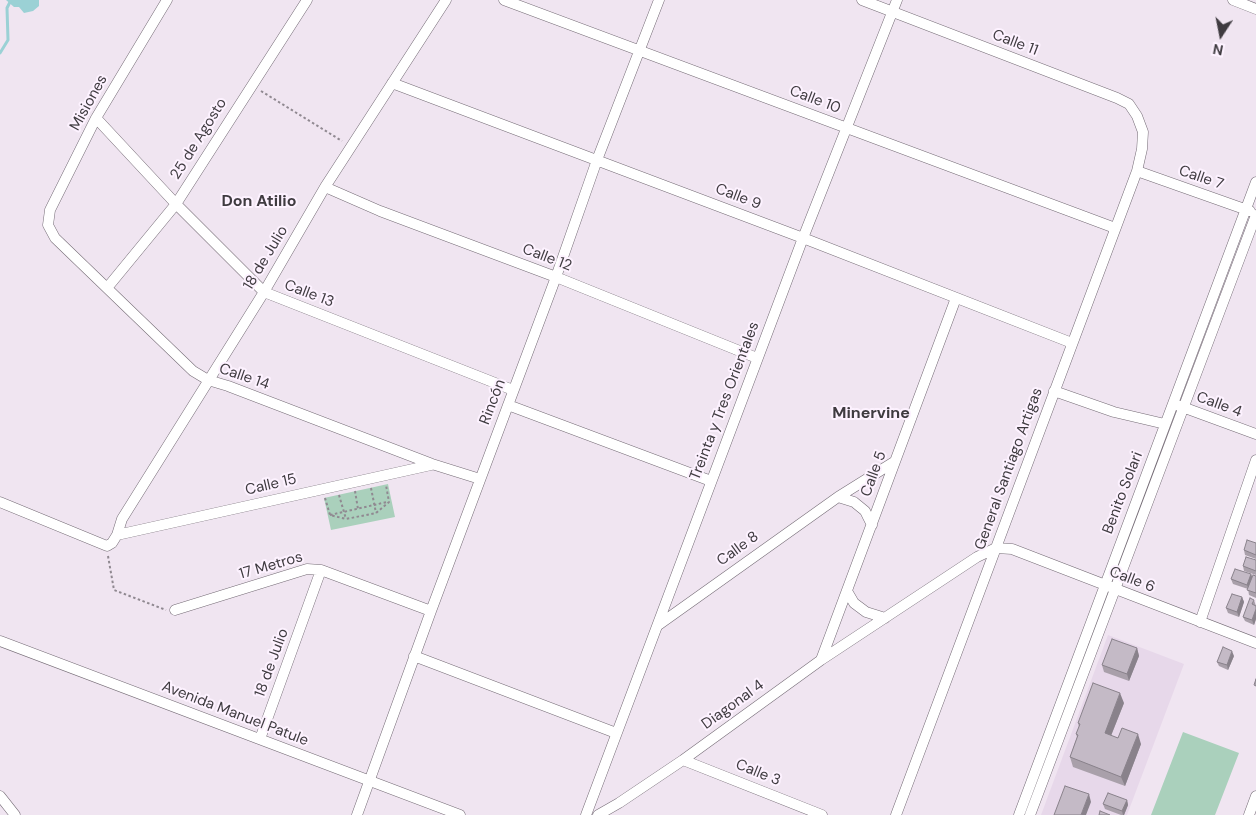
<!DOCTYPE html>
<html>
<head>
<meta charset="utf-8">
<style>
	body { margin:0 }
	#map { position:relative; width:1256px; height:815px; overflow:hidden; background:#f0e5f1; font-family:"DM Sans",sans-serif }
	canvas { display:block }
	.north { position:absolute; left:1196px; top:10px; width:50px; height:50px; -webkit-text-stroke:4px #fdf2ff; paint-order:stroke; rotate:191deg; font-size:14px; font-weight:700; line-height:20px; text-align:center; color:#3f3b40 }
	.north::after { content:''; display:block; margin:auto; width:18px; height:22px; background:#3f3b40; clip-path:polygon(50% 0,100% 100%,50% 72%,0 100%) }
</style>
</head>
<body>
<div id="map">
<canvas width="1256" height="815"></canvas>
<div class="north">N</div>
</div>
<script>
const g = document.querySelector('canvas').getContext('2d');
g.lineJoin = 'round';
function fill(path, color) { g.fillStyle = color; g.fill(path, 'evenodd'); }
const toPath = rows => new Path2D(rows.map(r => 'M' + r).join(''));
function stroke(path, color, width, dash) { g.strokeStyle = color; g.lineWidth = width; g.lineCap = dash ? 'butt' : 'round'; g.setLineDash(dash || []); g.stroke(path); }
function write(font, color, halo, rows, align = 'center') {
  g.font = font + ' "DM Sans",sans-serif'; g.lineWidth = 4; g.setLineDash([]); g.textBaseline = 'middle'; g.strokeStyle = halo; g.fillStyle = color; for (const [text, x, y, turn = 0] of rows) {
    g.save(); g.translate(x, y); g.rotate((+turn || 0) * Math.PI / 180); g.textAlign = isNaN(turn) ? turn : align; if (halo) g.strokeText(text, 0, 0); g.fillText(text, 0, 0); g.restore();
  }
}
fill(toPath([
	[1108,635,1184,664,1127,815,1041,815]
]), '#e7d8ea');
fill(toPath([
	[388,484,395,517,331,530,324,498],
	[1183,732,1239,753,1215,815,1151,815]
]), '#aad0bc');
fill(toPath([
	[6,0,39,0,39,6,33,11,24,13,19,7,14,7]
]), '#9bd1d5');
stroke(toPath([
	[0,53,8,40,7,8,11,0]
]), '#9bd1d5', 3);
const minor = toPath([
	[167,0,96,118,50,210,48,225,55,238,193,371,208,380,228,386,432,464,480,479],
	[504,0,1115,228],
	[862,0,1117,98,1129,104,1137,116,1143,132,1142,149,1137,171,896,815],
	[1233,0,1256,9],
	[392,83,803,238,1072,343],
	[96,118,176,204,264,292,513,390],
	[1137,171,1250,211],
	[325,187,380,211,556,277,757,358],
	[107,288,176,204,307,0],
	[1054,391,1114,412,1165,424],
	[508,405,711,481],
	[1177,405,1256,434],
	[838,497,854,502,865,511,872,525],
	[0,502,107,546,112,543,117,535,122,519,264,292,325,187,446,0],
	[117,535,431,465],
	[847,591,854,603,866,612,885,618],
	[175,610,307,569,321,570,431,611],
	[1200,622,1256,460],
	[657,626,838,497,894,462],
	[0,641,460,815],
	[414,656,616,733],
	[821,660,956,298],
	[260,739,321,570],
	[683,760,822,815],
	[0,796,15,815],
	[357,815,431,611,556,277,597,160,659,0],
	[586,815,803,238,897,0],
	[598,815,619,803,683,760,821,660,977,557,996,548,1012,549,1256,643],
	[1019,815,1256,182],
	[1030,815,1256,215],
	[1249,815,1256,796]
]);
stroke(minor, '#756c76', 11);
stroke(toPath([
	[261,91,342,141],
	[371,488,376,513],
	[355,491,358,509],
	[339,495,346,519],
	[325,498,330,515,346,519,376,513,389,502,386,485],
	[330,515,387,502],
	[108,556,114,590,166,610]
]), '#908991', 2, [2.5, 2.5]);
stroke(minor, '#fff', 10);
fill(toPath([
	[1256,543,1256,559,1245,555,1244,550],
	[1256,560,1256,575,1244,571,1243,566],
	[1251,574,1252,577,1256,576,1256,598,1249,595,1248,589,1233,584,1231,579],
	[1242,597,1244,602,1239,617,1228,613,1226,608],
	[1254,600,1256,606,1256,619,1254,625,1245,621,1243,617],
	[1137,648,1139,656,1129,681,1104,672,1102,665],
	[1234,656,1228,670,1219,666,1217,662],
	[1124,703,1111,736,1118,738,1141,744,1125,786,1073,767,1070,757,1077,737,1076,734,1079,727,1078,723],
	[1127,800,1128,805,1124,815,1121,815,1105,809,1103,804]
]), '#a9a0aa');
fill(toPath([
	[1251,574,1253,579,1249,590,1247,585],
	[1242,597,1244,602,1239,617,1237,612],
	[1256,609,1256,619,1254,625,1252,620],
	[1137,648,1139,656,1129,681,1127,674],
	[1232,651,1234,656,1228,670,1227,665],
	[1120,693,1124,703,1108,743,1105,733],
	[1138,734,1141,744,1125,786,1121,777],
	[1089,794,1091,802,1086,815,1081,815],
	[1127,800,1128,805,1124,815,1123,815,1122,811]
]), '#89828b');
const building = toPath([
	[1247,540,1256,543,1256,555,1244,550,1247,540],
	[1246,557,1256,560,1256,571,1243,566,1246,557],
	[1235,569,1251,574,1247,585,1231,579,1235,569],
	[1253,575,1256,576,1256,593,1247,590,1253,575],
	[1232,594,1242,597,1237,612,1226,608,1232,594],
	[1250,598,1254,600,1252,604,1256,606,1256,609,1252,620,1243,617,1250,598],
	[1112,639,1137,648,1127,674,1102,665,1112,639],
	[1223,647,1232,651,1227,665,1217,662,1223,647],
	[1256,679,1256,686,1254,685,1256,679],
	[1093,683,1120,693,1105,733,1118,738,1122,728,1138,734,1121,777,1070,757,1078,735,1076,734,1080,724,1078,723,1093,683],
	[1065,786,1089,794,1081,815,1054,815,1065,786],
	[1108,793,1127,800,1122,811,1103,804,1108,793],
	[1100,811,1110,815,1099,815,1100,811]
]);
fill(building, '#c4bac6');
stroke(building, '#89828b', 1);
write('15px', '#3f3b40', '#fdf2ff', [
	["Calle 11",1015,43,21],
	["Calle 10",815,100,21],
	["Misiones",89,103,-61],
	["25 de Agosto",199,139,-58],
	["Calle 7",1201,178,19],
	["Calle 9",738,197,21],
	["18 de Julio",266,258,-59],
	["Calle 12",547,258,21],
	["Calle 13",309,294,21],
	["Calle 14",244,377,19],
	["Treinta y Tres Orientales",725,401,-69],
	["Rincón",493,402,-69],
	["Calle 4",1219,405,20],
	["General Santiago Artigas",1009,469,-70],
	["Calle 5",874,474,-70],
	["Calle 15",271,485,-13],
	["Benito Solari",1123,493,-69],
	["Calle 8",738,549,-36],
	["17 Metros",271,566,-16],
	["Calle 6",1132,580,21],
	["18 de Julio",272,663,-70],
	["Diagonal 4",733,705,-36],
	["Avenida Manuel Patule",235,714,21],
	["Calle 3",758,773,22]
]);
write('bold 16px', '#3f3b40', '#fdf2ff', [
	["Don Atilio",259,202],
	["Minervine",871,414]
]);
</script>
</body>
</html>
